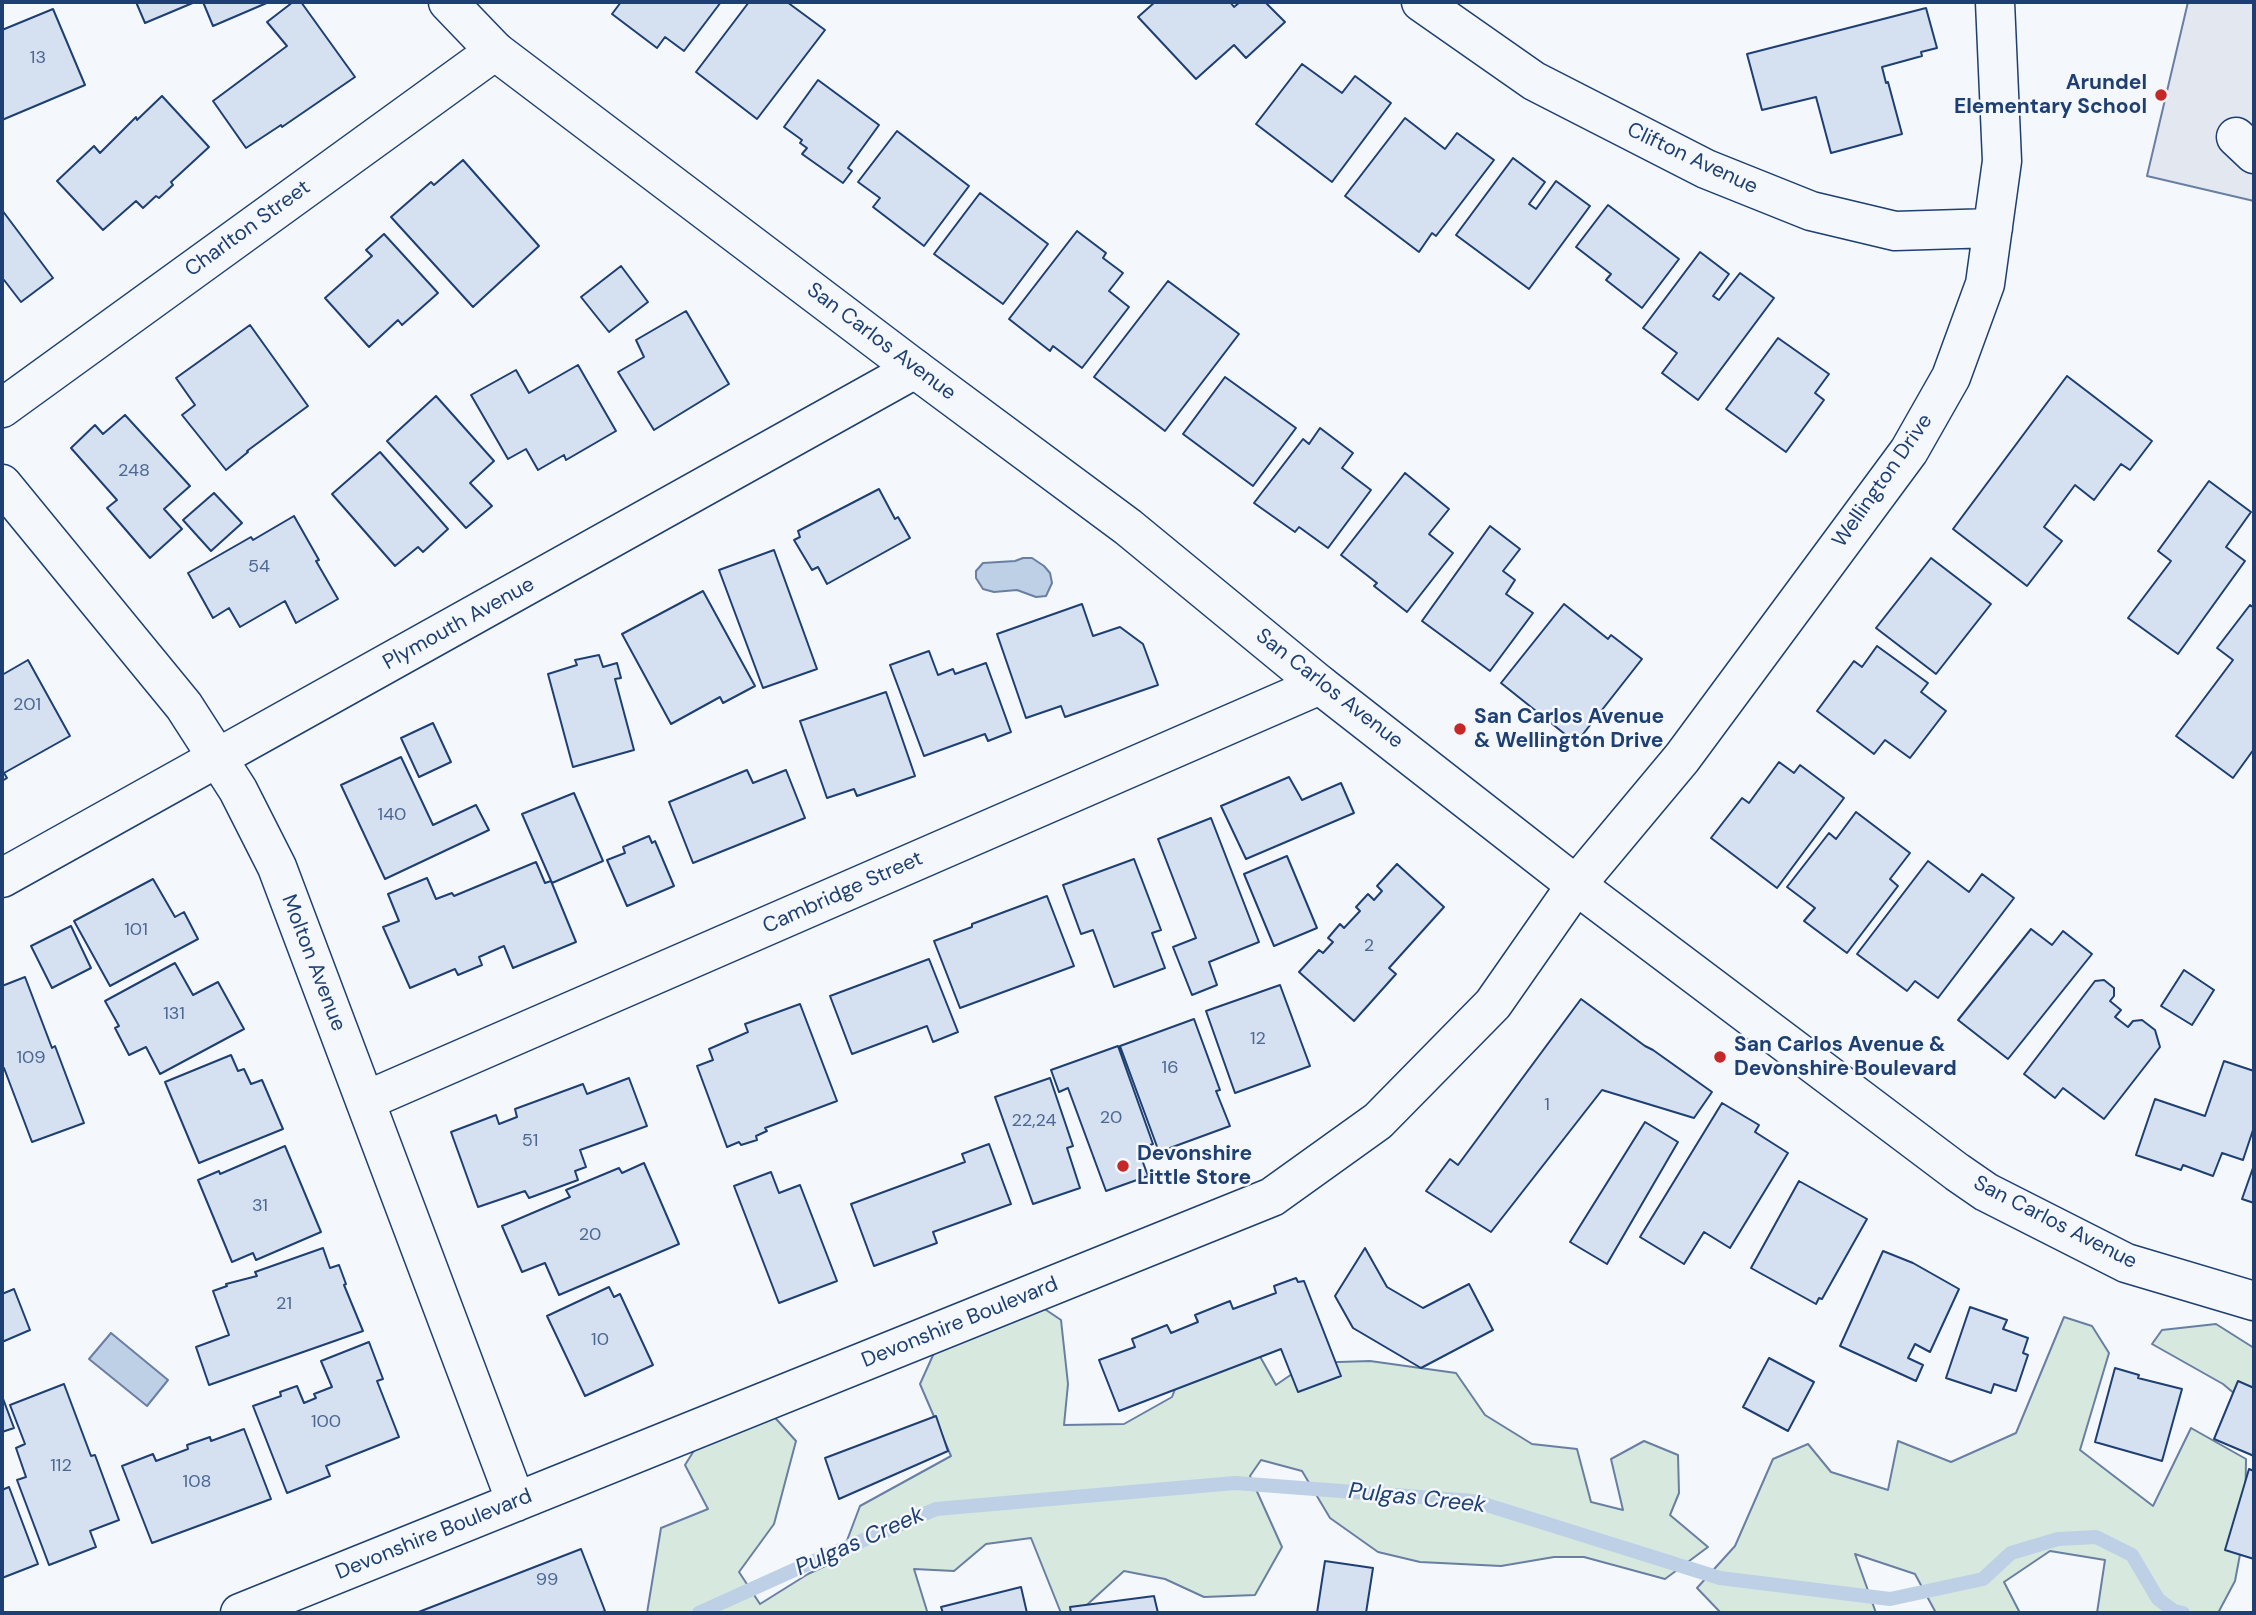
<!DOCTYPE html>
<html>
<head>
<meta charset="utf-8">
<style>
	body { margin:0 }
	#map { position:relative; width:2256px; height:1615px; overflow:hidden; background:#f4f7fb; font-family:"DM Sans",sans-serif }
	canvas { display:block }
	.frame { position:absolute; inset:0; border:4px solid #1d3f73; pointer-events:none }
</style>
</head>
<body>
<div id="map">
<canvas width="2256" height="1615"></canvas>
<div class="frame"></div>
</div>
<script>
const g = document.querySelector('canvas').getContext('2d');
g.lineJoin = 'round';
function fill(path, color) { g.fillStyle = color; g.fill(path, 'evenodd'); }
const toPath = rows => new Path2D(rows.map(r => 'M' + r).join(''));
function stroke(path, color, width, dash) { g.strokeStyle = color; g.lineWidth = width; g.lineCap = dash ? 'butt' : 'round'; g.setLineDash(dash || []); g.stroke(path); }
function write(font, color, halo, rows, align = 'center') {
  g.font = font + ' "DM Sans",sans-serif'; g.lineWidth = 5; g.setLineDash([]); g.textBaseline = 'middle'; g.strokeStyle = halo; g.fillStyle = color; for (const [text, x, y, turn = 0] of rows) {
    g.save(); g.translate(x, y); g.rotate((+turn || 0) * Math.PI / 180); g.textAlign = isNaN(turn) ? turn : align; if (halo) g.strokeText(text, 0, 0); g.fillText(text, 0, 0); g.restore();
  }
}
const green = toPath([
	[1015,1289,1061,1320,1068,1384,1064,1425,1124,1424,1172,1397,1192,1345,1240,1321,1276,1385,1308,1363,1370,1361,1456,1373,1485,1415,1532,1444,1577,1449,1591,1502,1623,1510,1611,1459,1644,1441,1678,1455,1679,1493,1670,1515,1708,1547,1665,1579,1584,1557,1554,1557,1501,1566,1420,1562,1378,1552,1330,1518,1302,1471,1261,1460,1250,1476,1282,1547,1255,1595,1204,1597,1165,1579,1124,1571,1078,1613,1061,1613,1031,1538,986,1544,954,1571,914,1569,927,1611,926,1613,647,1613,661,1528,708,1509,685,1465,705,1433,769,1411,796,1441,774,1524,739,1572,760,1604,808,1574,840,1559,860,1506,951,1456,920,1384,934,1353,1015,1289],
	[2064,1317,2092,1326,2109,1353,2080,1450,2153,1506,2191,1428,2246,1459,2245,1528,2235,1581,2218,1613,2097,1613,2105,1560,2050,1551,2004,1582,2020,1613,1936,1613,1915,1574,1855,1554,1876,1613,1721,1613,1697,1588,1735,1546,1773,1459,1808,1444,1831,1472,1888,1490,1898,1441,1951,1462,2016,1433,2064,1317],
	[2216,1324,2254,1348,2254,1410,2223,1384,2152,1344,2162,1330,2216,1324]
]);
fill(green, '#d7e8df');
stroke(green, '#687fa3', 2);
const parking = toPath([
	[2188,2,2254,2,2254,201,2147,176,2188,2]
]);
fill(parking, '#e3e8f0');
stroke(parking, '#687fa3', 2);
const water = toPath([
	[1023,558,1032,558,1044,566,1050,573,1052,583,1046,596,1036,597,1017,590,994,592,983,589,976,578,976,571,983,563,1015,561,1023,558],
	[111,1333,168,1380,147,1406,89,1359,111,1333]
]);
fill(water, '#bed0e5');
stroke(water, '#687fa3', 2);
stroke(toPath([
	[699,1613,803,1566,936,1509,1235,1483,1474,1501,1720,1578,1890,1599,1983,1579,2011,1553,2058,1539,2096,1537,2132,1555,2158,1599,2174,1611,2183,1613]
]), '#bed0e5', 14);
const building = toPath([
	[136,2,195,2,145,23,136,2],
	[203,2,269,2,213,26,203,2],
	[293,2,301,2,355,77,282,127,281,125,246,148,213,101,287,46,267,22,293,2],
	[621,2,721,2,684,51,665,37,657,48,612,14,621,2],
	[749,2,787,2,825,30,757,119,696,72,749,2],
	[1155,2,1230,2,1234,7,1240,2,1265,2,1285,22,1246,58,1234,45,1196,79,1138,17,1155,2],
	[1926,8,1937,48,1921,52,1922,56,1882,67,1886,83,1888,82,1902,134,1831,153,1816,97,1762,110,1747,54,1926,8],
	[53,9,85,85,2,120,2,30,53,9],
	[1302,64,1342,93,1355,76,1391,103,1332,182,1256,124,1302,64],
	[818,80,879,125,848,168,852,171,843,183,802,154,807,148,800,143,802,140,784,127,818,80],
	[162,96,209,147,171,182,173,185,159,198,156,196,143,208,136,201,103,230,57,181,94,146,100,153,136,117,137,120,162,96],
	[1405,118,1445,149,1457,133,1494,160,1436,236,1432,233,1419,252,1345,196,1405,118],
	[897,131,969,186,924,246,873,207,880,198,858,182,897,131],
	[1513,158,1545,182,1529,204,1536,209,1556,181,1590,206,1529,289,1456,235,1513,158],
	[463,160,539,246,473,307,391,217,431,182,434,185,463,160],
	[980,193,1048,244,1003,304,934,254,980,193],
	[1608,205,1679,259,1642,308,1606,280,1611,274,1576,247,1608,205],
	[2,210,53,278,21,302,4,280,2,281,2,210],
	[1077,231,1106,253,1103,258,1123,273,1109,291,1129,307,1082,368,1053,346,1050,351,1009,319,1077,231],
	[384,234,438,293,402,325,398,320,369,347,325,298,372,256,366,250,384,234],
	[1700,252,1729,274,1713,296,1719,300,1740,273,1774,298,1698,400,1662,373,1677,353,1643,328,1700,252],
	[621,266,648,302,609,332,581,297,621,266],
	[1168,281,1239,334,1165,431,1094,377,1168,281],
	[686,311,729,384,654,430,618,372,644,357,636,340,686,311],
	[250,325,308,406,247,451,248,452,226,470,182,415,195,405,176,378,250,325],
	[1778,338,1829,374,1815,393,1824,400,1786,452,1726,409,1778,338],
	[578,365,616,431,566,460,564,455,538,470,526,449,508,459,471,395,516,370,529,393,578,365],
	[2067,376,2152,441,2130,470,2121,464,2094,500,2075,485,2044,527,2062,541,2027,586,1953,529,2067,376],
	[1225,377,1296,428,1253,486,1183,434,1225,377],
	[436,396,494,461,470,483,492,506,466,528,387,441,436,396],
	[125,415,190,486,164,509,182,529,150,558,107,508,117,500,71,448,95,425,103,434,125,415],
	[1320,428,1353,453,1342,468,1371,490,1328,548,1299,527,1295,532,1254,503,1303,439,1309,444,1320,428],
	[380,452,448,529,423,552,418,547,395,566,332,494,380,452],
	[1405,473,1449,509,1429,534,1453,553,1407,612,1374,586,1377,583,1341,555,1405,473],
	[2209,481,2251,512,2226,547,2245,561,2178,654,2128,618,2171,561,2158,551,2209,481],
	[879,489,895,519,898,517,910,538,827,584,818,567,812,570,794,540,800,537,798,531,879,489],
	[214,493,242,523,211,551,183,520,214,493],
	[294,516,319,560,316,561,338,599,296,623,285,601,240,627,229,608,213,618,188,573,251,537,253,540,294,516],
	[1490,526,1520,549,1503,571,1515,580,1506,594,1533,613,1490,671,1422,621,1490,526],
	[774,550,817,669,763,688,719,570,774,550],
	[1931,558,1991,604,1936,674,1876,628,1931,558],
	[703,591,755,686,723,703,720,697,671,724,622,634,703,591],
	[1082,604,1093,636,1120,627,1143,644,1158,685,1065,717,1061,706,1026,718,997,634,1082,604],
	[1564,604,1608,639,1611,635,1642,659,1576,743,1501,683,1564,604],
	[2250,605,2254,608,2254,749,2233,778,2176,736,2233,660,2217,648,2250,605],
	[1877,646,1928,683,1921,692,1946,711,1910,758,1885,740,1874,754,1817,711,1854,661,1862,667,1877,646],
	[929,651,938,675,953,669,955,674,986,663,1011,732,988,741,985,734,924,756,890,665,929,651],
	[599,655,603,667,617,663,621,678,615,679,634,750,573,767,548,674,577,665,575,660,599,655],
	[28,660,70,736,4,773,7,778,2,781,2,675,28,660],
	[886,692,915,776,857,796,854,789,827,798,800,721,886,692],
	[433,723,451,762,419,777,401,738,433,723],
	[401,757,433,825,476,805,489,830,385,879,341,785,401,757],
	[1779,762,1794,773,1800,765,1844,798,1777,888,1711,838,1742,798,1749,803,1779,762],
	[747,770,753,783,786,770,805,818,693,863,669,802,747,770],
	[1289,777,1302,800,1341,783,1354,813,1246,859,1221,806,1289,777],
	[574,793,603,861,552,883,522,814,574,793],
	[1856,812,1910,853,1890,879,1898,886,1847,953,1804,921,1815,908,1787,887,1829,833,1836,839,1856,812],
	[1211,818,1259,942,1209,962,1217,985,1192,995,1173,947,1196,938,1158,839,1211,818],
	[649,836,652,843,655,841,674,886,627,906,607,860,625,853,623,847,649,836],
	[1287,856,1317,928,1274,946,1244,874,1287,856],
	[1134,859,1161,930,1152,933,1165,968,1114,987,1093,930,1081,934,1063,885,1134,859],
	[1928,861,1969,892,1982,874,2014,898,1938,998,1915,981,1907,991,1857,954,1928,861],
	[536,862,545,883,551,881,576,942,513,968,504,946,479,957,482,965,458,975,455,969,410,988,383,927,399,921,388,894,427,878,436,899,452,893,454,896,536,862],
	[1397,864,1444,907,1389,968,1396,974,1354,1021,1299,972,1319,950,1323,953,1333,942,1328,938,1340,924,1344,928,1360,911,1356,907,1368,894,1374,900,1382,891,1377,886,1397,864],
	[153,879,175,917,184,912,198,939,110,986,74,921,153,879],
	[1047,896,1074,966,960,1008,934,941,972,927,972,924,1047,896],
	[71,926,91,968,52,988,31,946,71,926],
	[2031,929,2052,945,2063,931,2092,954,2008,1059,1958,1020,2031,929],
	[929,959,958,1032,933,1042,927,1026,852,1054,830,996,929,959],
	[175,963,193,995,218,982,244,1029,160,1074,146,1047,129,1055,115,1028,119,1026,105,1001,175,963],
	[2184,970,2214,990,2192,1025,2161,1006,2184,970],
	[25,977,52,1048,55,1046,84,1123,32,1142,4,1068,2,1069,2,986,25,977],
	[2104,980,2114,988,2114,996,2110,1001,2121,1010,2115,1017,2128,1027,2133,1021,2142,1020,2155,1030,2160,1047,2104,1119,2063,1088,2055,1098,2024,1074,2095,981,2104,980],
	[1280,985,1310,1066,1235,1093,1206,1011,1280,985],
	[1581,999,1645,1046,1653,1050,1712,1092,1694,1118,1602,1090,1491,1232,1426,1191,1450,1159,1458,1165,1581,999],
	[800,1004,837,1101,765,1128,767,1131,756,1136,757,1140,741,1145,739,1142,727,1147,697,1066,713,1060,709,1049,748,1032,745,1024,800,1004],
	[1194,1019,1220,1090,1216,1091,1230,1126,1159,1152,1120,1046,1194,1019],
	[1118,1046,1153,1144,1138,1149,1148,1176,1106,1191,1068,1088,1059,1092,1051,1070,1118,1046],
	[231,1055,238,1071,244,1069,251,1084,262,1080,283,1129,199,1163,165,1082,231,1055],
	[2224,1061,2254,1071,2254,1127,2243,1160,2222,1153,2213,1176,2183,1165,2181,1170,2136,1155,2155,1099,2205,1116,2224,1061],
	[629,1078,647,1126,580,1150,586,1167,575,1171,578,1180,529,1198,525,1191,478,1207,451,1132,496,1115,499,1124,517,1117,515,1109,583,1084,587,1094,629,1078],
	[1050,1078,1073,1146,1067,1148,1080,1188,1033,1204,995,1097,1050,1078],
	[1722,1103,1759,1125,1755,1132,1788,1153,1730,1248,1704,1232,1684,1264,1640,1237,1722,1103],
	[1645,1122,1678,1142,1607,1264,1570,1242,1645,1122],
	[989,1144,1011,1204,933,1232,937,1243,874,1266,851,1204,965,1162,962,1154,989,1144],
	[285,1146,321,1232,256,1260,253,1253,232,1262,198,1180,219,1171,220,1174,285,1146],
	[644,1163,679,1244,559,1295,545,1263,522,1272,502,1226,570,1197,566,1190,619,1168,622,1173,644,1163],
	[2254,1165,2254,1203,2242,1199,2254,1165],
	[771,1172,779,1193,800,1185,837,1281,779,1303,734,1186,771,1172],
	[1799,1181,1867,1219,1822,1299,1819,1298,1816,1304,1751,1268,1799,1181],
	[323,1248,330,1268,339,1265,346,1284,344,1285,363,1331,209,1385,196,1347,229,1335,213,1291,227,1286,226,1284,257,1276,255,1272,323,1248],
	[1365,1248,1387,1287,1423,1308,1469,1284,1493,1330,1421,1368,1353,1328,1335,1296,1365,1248],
	[1883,1251,1913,1263,1959,1289,1930,1352,1915,1344,1908,1358,1923,1365,1916,1381,1840,1346,1883,1251],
	[1296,1278,1298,1282,1304,1281,1341,1376,1298,1392,1281,1349,1119,1411,1099,1360,1135,1347,1132,1339,1167,1325,1171,1333,1198,1322,1195,1315,1230,1301,1233,1309,1276,1293,1274,1286,1296,1278],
	[609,1287,614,1297,620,1294,653,1365,585,1396,547,1316,609,1287],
	[14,1289,30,1330,2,1342,2,1294,14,1289],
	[1970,1307,2007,1320,2003,1329,2028,1338,2023,1353,2028,1355,2016,1391,1994,1384,1991,1393,1946,1378,1970,1307],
	[369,1342,383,1379,377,1381,399,1437,326,1466,330,1476,287,1493,253,1406,281,1396,280,1392,297,1386,304,1403,316,1398,314,1394,332,1387,321,1361,369,1342],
	[1769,1358,1814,1382,1788,1431,1743,1407,1769,1358],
	[2115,1368,2139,1375,2138,1378,2182,1389,2162,1461,2095,1442,2115,1368],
	[2238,1381,2254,1388,2254,1456,2214,1439,2238,1381],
	[64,1384,91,1456,95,1455,119,1520,90,1531,96,1547,49,1565,17,1480,26,1477,16,1448,25,1444,10,1405,64,1384],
	[2,1396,14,1428,2,1432,2,1396],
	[936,1416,948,1451,839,1499,825,1458,936,1416],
	[244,1429,271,1499,152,1543,122,1466,153,1454,156,1461,188,1449,187,1445,210,1437,211,1441,244,1429],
	[2249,1469,2254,1471,2254,1559,2225,1550,2249,1469],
	[9,1487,38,1564,2,1578,2,1490,9,1487],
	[581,1549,605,1611,599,1613,416,1613,581,1549],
	[1325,1561,1373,1568,1366,1613,1317,1613,1325,1561],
	[1021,1587,1027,1613,943,1613,941,1607,1021,1587],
	[1154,1596,1158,1613,1071,1613,1070,1607,1154,1596]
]);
fill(building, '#d5e0f0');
stroke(building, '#1d3f73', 2);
const minor = toPath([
	[1421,2,1534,81,1706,169,1811,211,1895,231,1993,228],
	[2236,137,2254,154],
	[2,408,495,51],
	[2,484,184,706,238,790,277,867,516,1502],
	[2,878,915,369],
	[365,1101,1320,685],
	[240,1613,1272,1197,1378,1121,1493,1004,1576,885,1682,758,1909,451,1951,377,1985,284,2002,161,1995,2]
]);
const major = toPath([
	[448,2,495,51,915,369,1128,527,1320,685,1576,885,1957,1172,1986,1192,2126,1263,2254,1301]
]);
stroke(minor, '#1d3f73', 41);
stroke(major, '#1d3f73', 41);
stroke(minor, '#f4f7fb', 38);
stroke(major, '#f4f7fb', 38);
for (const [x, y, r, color] of [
	[2161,95,7,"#c62828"],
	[1460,729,7,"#c62828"],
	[1720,1057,7,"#c62828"],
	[1123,1166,7,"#c62828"]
]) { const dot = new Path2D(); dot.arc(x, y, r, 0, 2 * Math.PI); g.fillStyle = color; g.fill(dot); stroke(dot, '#f4f7fb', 2.5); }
write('18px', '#4b6792', null, [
	["13",38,58],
	["248",134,471],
	["54",259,567],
	["201",27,705],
	["140",392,815],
	["101",136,930],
	["2",1369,946],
	["131",174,1014],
	["12",1258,1039],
	["109",31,1058],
	["16",1170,1068],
	["1",1547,1105],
	["20",1111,1118],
	["22,24",1034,1121],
	["51",530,1141],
	["31",260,1206],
	["20",590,1235],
	["21",284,1304],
	["10",600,1340],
	["100",326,1422],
	["112",61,1466],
	["108",197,1482],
	["99",547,1580]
]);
write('bold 21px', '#1d3f73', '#f4f7fb', [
	["Arundel",2147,83,"right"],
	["Elementary School",2147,107,"right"],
	["San Carlos Avenue",1474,717],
	["& Wellington Drive",1474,741],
	["San Carlos Avenue &",1734,1045],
	["Devonshire Boulevard",1734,1069],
	["Devonshire",1137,1154],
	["Little Store",1137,1178]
], 'left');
write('21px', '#1d3f73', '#f4f7fb', [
	["Clifton Avenue",1692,159,25],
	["Charlton Street",248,229,-36],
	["San Carlos Avenue",881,342,37],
	["Wellington Drive",1883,481,-55],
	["Plymouth Avenue",459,624,-29],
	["San Carlos Avenue",1329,689,38],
	["Cambridge Street",843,893,-24],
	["Molton Avenue",313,963,69],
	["San Carlos Avenue",2055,1223,27],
	["Devonshire Boulevard",960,1323,-22],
	["Devonshire Boulevard",434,1535,-22]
]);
write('italic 23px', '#1d3f73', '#f4f7fb', [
	["Pulgas Creek",1417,1499,6],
	["Pulgas Creek",860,1542,-24]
]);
</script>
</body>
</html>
